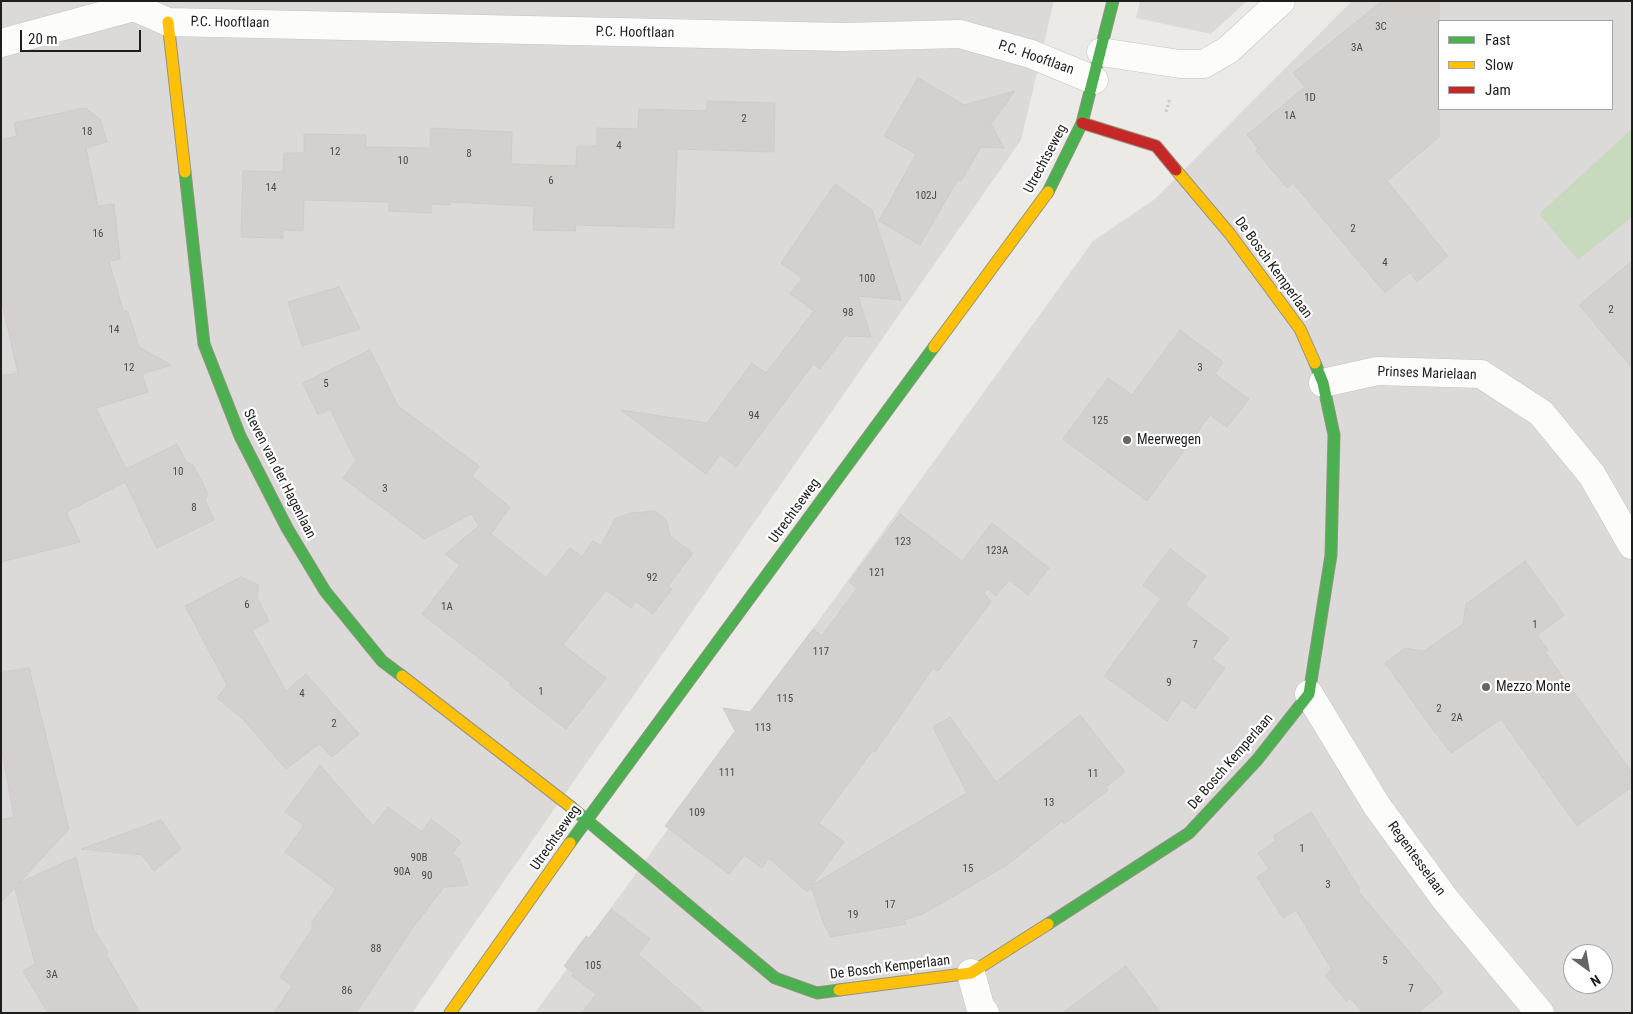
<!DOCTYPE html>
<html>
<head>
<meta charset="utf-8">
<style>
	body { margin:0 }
	#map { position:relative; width:1633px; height:1014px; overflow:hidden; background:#eceae7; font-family:"Roboto Condensed",sans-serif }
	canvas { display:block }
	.frame { position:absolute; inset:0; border:2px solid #1e1e1e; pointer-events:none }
	.legend { position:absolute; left:1438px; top:20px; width:175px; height:90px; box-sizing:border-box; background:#fff; border:1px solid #a5a5a5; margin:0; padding:6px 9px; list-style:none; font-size:15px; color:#1e1e1e }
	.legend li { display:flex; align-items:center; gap:10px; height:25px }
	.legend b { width:25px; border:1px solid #a5a5a5 }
	.north { position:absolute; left:1563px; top:944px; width:50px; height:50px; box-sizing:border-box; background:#fff; border:1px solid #a5a5a5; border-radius:50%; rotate:148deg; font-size:14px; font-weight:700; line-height:20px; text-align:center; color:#1e1e1e }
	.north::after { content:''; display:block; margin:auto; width:18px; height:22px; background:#666564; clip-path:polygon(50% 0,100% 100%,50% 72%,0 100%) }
	.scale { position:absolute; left:20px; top:30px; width:121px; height:22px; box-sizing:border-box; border:2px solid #1e1e1e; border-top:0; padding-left:6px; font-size:15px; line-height:18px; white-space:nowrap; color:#1e1e1e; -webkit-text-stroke:4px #fff; paint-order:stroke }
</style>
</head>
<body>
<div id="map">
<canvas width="1633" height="1014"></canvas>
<div class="frame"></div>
<ul class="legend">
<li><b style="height:6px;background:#4caf50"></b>Fast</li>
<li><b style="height:6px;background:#ffc107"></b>Slow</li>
<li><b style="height:6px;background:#c62828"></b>Jam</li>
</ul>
<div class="north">N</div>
<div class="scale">20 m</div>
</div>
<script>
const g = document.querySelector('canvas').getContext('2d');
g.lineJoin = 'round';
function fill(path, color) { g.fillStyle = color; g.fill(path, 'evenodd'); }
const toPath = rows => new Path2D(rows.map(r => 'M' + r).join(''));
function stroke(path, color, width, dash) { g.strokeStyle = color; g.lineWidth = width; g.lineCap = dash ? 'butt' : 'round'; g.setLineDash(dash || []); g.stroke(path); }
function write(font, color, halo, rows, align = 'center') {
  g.font = font + ' "Roboto Condensed",sans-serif'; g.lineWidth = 4.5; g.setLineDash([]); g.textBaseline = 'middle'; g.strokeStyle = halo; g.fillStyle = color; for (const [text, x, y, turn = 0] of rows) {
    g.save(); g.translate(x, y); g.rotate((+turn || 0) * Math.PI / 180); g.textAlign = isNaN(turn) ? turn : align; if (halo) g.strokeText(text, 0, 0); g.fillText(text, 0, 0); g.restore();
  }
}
fill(toPath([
	[1,1,1054,1,1021,140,412,1013,1,1013],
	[1140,1,1247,1,1211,34,1136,18],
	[1352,1,1632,1,1632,1013,535,1013,1093,241,1155,199],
	[1439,21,1612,21,1612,109,1439,109],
	[1573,954,1603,954,1603,984,1573,984]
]), '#dbdad8');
fill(toPath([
	[1632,129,1632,217,1578,260,1539,214]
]), '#c7dabd');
const building = toPath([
	[1382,1,1439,1,1439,137,1387,181,1448,256,1417,282,1410,272,1385,293,1293,183,1287,188,1256,151,1258,148,1247,135,1305,87,1293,73,1382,1],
	[918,78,964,105,1015,91,991,124,1004,148,981,147,961,181,958,179,920,245,879,221,916,154,884,136,918,78],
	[707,101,775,103,774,152,677,149,674,228,575,225,576,231,533,230,534,206,450,202,450,205,431,204,431,213,389,211,389,202,304,200,303,231,283,230,283,238,241,237,243,171,283,172,284,153,304,153,304,134,366,135,366,147,430,148,431,128,512,132,511,164,576,166,577,146,597,146,597,128,638,129,639,109,707,111,707,101],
	[85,108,100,119,107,142,86,148,98,206,114,204,120,259,109,261,123,310,128,312,139,347,171,365,142,374,148,392,96,408,126,469,177,444,187,463,193,465,208,494,205,500,214,520,157,548,125,482,66,512,80,542,1,562,1,376,18,373,1,298,1,140,17,136,14,123,85,108],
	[835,184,872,210,901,300,858,296,871,337,845,336,820,369,813,364,736,467,720,454,706,474,621,410,707,423,752,363,766,373,814,311,790,294,802,278,781,263,835,184],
	[1632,261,1632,368,1579,305,1632,261],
	[339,287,360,329,302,346,288,302,339,287],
	[1180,330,1223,362,1215,374,1249,399,1227,427,1210,415,1147,501,1063,439,1108,378,1132,395,1180,330],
	[370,350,398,406,479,466,472,476,510,507,491,534,546,578,570,548,582,557,593,541,601,546,615,519,630,513,655,511,667,521,670,536,693,553,668,586,672,589,653,614,635,601,631,608,606,590,563,645,606,678,566,729,509,685,511,683,422,614,460,565,445,554,479,526,471,514,424,539,343,478,356,461,330,409,318,415,303,383,370,350],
	[900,514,962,561,992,523,1049,568,1028,595,1009,580,996,596,988,589,984,593,991,602,938,671,933,668,875,752,873,750,819,823,844,842,812,885,967,793,933,727,950,717,996,782,1080,715,1125,772,1106,787,1108,790,1064,824,1062,821,1007,865,923,914,904,920,906,924,831,937,824,924,811,887,807,892,769,858,762,868,744,855,729,874,665,826,735,731,723,708,750,712,813,629,822,636,857,588,849,582,900,514],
	[1170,549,1206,576,1185,605,1229,638,1212,659,1225,668,1195,709,1182,699,1167,721,1104,676,1161,599,1143,585,1170,549],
	[1525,561,1564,615,1537,635,1548,650,1545,652,1632,773,1632,787,1577,826,1501,719,1451,753,1437,734,1436,734,1385,663,1405,648,1424,651,1463,624,1466,604,1525,561],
	[241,577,259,585,257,598,269,621,252,630,286,691,306,674,359,734,332,757,319,744,286,769,243,719,217,698,227,685,185,606,241,577],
	[29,668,69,829,19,883,76,857,93,928,108,952,106,954,140,1013,48,1013,23,971,35,964,15,888,1,902,1,820,14,817,1,746,1,672,29,668],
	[320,765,373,826,388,807,422,832,431,819,461,842,452,854,460,859,468,885,444,887,412,929,356,1013,274,1013,292,986,280,977,312,929,312,922,336,889,285,852,304,825,285,812,320,765],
	[1311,812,1360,889,1358,891,1443,992,1418,1013,1363,1013,1350,998,1346,1001,1325,975,1332,970,1296,910,1283,918,1257,877,1269,869,1258,853,1276,841,1273,836,1311,812],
	[161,820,181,849,154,871,142,855,81,849,161,820],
	[611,909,650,939,638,954,706,1013,582,1013,596,994,572,976,574,973,564,966,586,936,589,938,611,909],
	[1126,966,1161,1013,1062,1013,1126,966]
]);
fill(building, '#d3d0ce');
stroke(building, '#cfccc8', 1);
const street = toPath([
	[1,43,134,7,168,22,842,37,960,34,1031,54,1094,80],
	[1101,52,1180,64,1204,64,1228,50,1281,1],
	[1323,383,1377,371,1481,374,1541,413,1592,475,1632,545],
	[1309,694,1377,806,1445,899,1540,1013],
	[971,973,980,1006,985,1013]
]);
const fast = toPath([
	[185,172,204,344,240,436,287,528,325,591,382,661,402,676],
	[1048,192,1082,123,1113,1],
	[571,807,775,978,817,993,839,990],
	[570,843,934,347],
	[1048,924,1189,833,1257,760,1309,694,1331,555,1334,435,1323,383,1315,363]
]);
const slow = toPath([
	[168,22,185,172],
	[1176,170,1230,234,1300,329,1315,363],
	[934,347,1048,192],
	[402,676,571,807],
	[839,990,971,973,1048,924],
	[450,1013,570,843]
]);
const jam = toPath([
	[1082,123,1156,146,1176,170]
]);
stroke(street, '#c5c4c3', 29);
stroke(fast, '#93957f', 13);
stroke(slow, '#93957f', 13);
stroke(jam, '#93957f', 13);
stroke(toPath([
	[1166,112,1170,98]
]), '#d5c9c7', 3, [2.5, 2.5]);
stroke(street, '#fcfcfb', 28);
stroke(fast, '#4caf50', 11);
stroke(slow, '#ffc107', 11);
stroke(jam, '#c62828', 11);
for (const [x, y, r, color] of [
	[1127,440,5,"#666564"],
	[1486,687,5,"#666564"]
]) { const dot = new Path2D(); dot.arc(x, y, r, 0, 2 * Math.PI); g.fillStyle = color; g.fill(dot); stroke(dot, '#fff', 2); }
write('11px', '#4b4a4a', null, [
	["3C",1381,27],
	["3A",1357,48],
	["1D",1310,98],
	["1A",1290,116],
	["2",744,119],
	["18",87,132],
	["4",619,146],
	["12",335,152],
	["8",469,154],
	["10",403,161],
	["6",551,181],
	["14",271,188],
	["102J",926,196],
	["2",1353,229],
	["16",98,234],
	["4",1385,263],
	["100",867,279],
	["2",1611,310],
	["98",848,313],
	["14",114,330],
	["12",129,368],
	["3",1200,368],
	["5",326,384],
	["94",754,416],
	["125",1100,421],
	["10",178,472],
	["3",385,489],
	["8",194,508],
	["123",903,542],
	["123A",997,551],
	["121",877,573],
	["92",652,578],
	["6",247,605],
	["1A",447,607],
	["1",1535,625],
	["7",1195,645],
	["117",821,652],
	["9",1169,683],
	["1",541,692],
	["4",302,694],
	["115",785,699],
	["2",1439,709],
	["2A",1457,718],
	["2",334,724],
	["113",763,728],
	["111",727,773],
	["11",1093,774],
	["13",1049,803],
	["109",697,813],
	["1",1302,849],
	["90B",419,858],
	["15",968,869],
	["90A",402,872],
	["90",427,876],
	["3",1328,885],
	["17",890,905],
	["19",853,915],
	["88",376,949],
	["5",1385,961],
	["105",593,966],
	["3A",52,975],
	["7",1411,989],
	["86",347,991]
]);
write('14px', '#1e1e1e', '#fff', [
	["P.C. Hooftlaan",230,23,1],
	["P.C. Hooftlaan",635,33,1],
	["P.C. Hooftlaan",1036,58,19],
	["Utrechtseweg",1046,159,-62],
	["De Bosch Kemperlaan",1273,268,54],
	["Prinses Marielaan",1427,374,2],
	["Steven van der Hagenlaan",279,474,63],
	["Utrechtseweg",795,511,-54],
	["De Bosch Kemperlaan",1231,762,-49],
	["Utrechtseweg",556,838,-55],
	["Regentesselaan",1416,859,54],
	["De Bosch Kemperlaan",890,968,-7]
]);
write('14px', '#1e1e1e', '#fff', [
	["Meerwegen",1137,440],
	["Mezzo Monte",1496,687]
], 'left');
</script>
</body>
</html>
